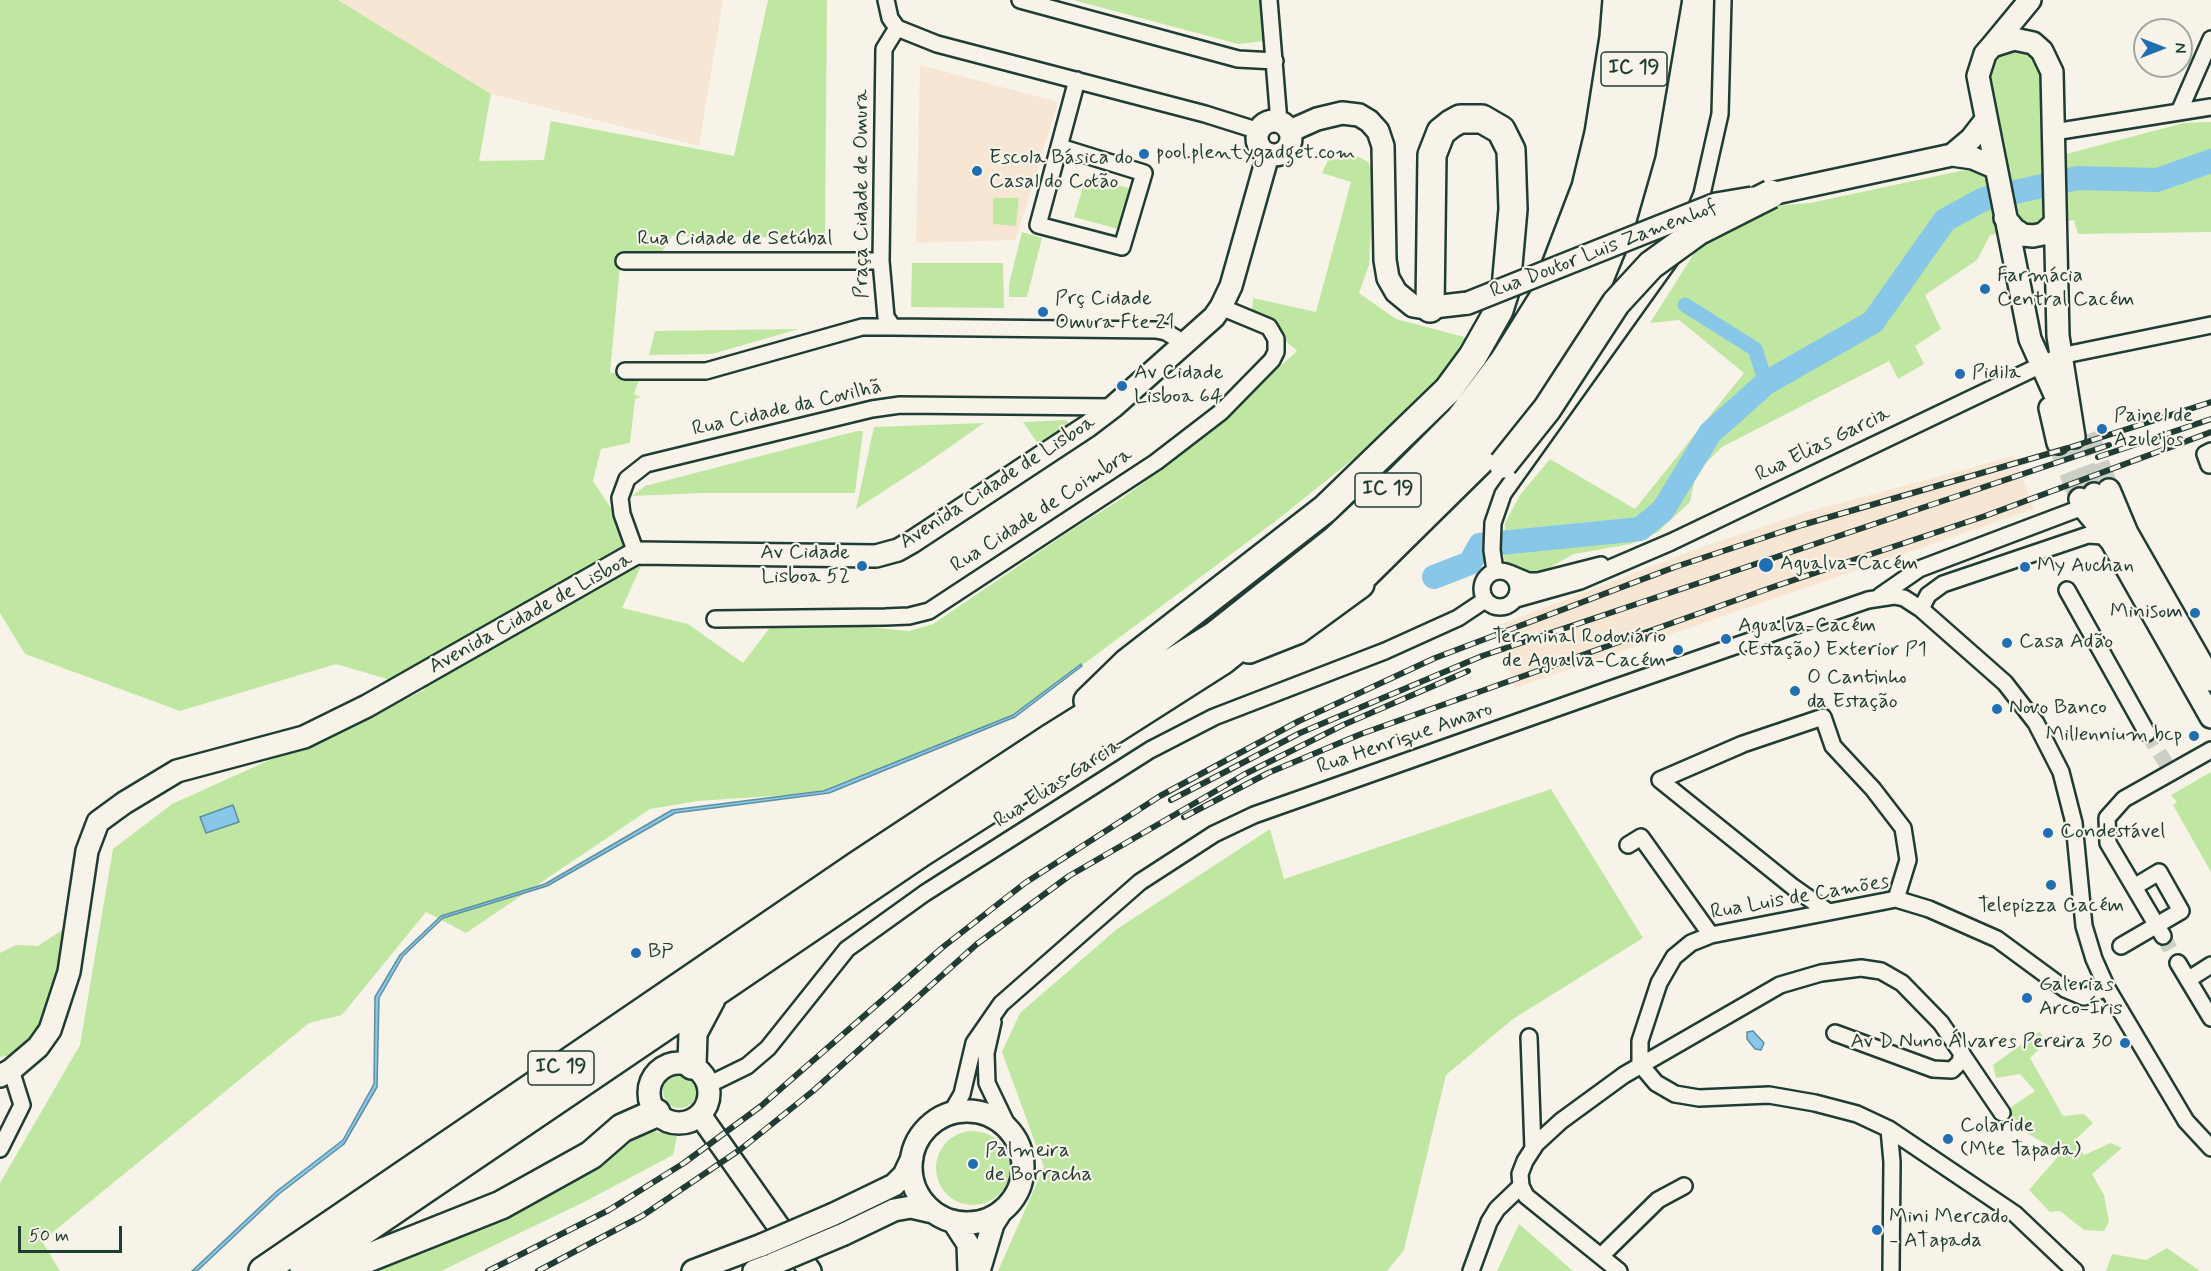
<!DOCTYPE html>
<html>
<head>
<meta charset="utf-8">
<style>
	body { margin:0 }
	#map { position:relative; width:2211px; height:1271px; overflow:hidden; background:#f7f3e8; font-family:Mynerve,sans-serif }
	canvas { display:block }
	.north { position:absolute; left:2133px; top:18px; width:60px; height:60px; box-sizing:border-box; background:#f7f3e8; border:2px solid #a1aaa0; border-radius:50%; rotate:90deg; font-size:16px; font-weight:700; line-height:24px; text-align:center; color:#1f3d34 }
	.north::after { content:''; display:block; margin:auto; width:21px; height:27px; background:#1f6fb2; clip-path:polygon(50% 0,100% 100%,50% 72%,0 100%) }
	.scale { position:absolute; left:18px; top:1226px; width:104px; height:27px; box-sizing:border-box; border:3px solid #1f3d34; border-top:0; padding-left:8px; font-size:18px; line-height:21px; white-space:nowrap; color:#1f3d34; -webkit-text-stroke:4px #f7f3e8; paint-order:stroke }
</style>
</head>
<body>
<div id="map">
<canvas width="2211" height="1271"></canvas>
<div class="north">N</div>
<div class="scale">50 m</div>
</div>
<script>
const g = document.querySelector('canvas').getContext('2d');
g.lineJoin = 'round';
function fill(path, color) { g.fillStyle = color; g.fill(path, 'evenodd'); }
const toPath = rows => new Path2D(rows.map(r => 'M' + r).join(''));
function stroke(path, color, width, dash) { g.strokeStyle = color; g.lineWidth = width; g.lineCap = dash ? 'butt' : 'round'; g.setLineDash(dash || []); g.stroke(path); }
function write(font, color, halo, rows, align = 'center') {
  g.font = font + ' Mynerve,sans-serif'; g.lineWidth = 4.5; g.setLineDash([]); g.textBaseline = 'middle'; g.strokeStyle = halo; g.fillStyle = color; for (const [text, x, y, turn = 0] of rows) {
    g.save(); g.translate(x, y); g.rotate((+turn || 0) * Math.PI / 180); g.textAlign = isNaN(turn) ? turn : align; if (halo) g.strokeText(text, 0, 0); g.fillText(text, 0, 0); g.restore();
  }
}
fill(toPath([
	[338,0,723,0,699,146,491,94],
	[920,65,1058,102,1016,240,916,243],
	[2014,456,2034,509,1515,688,1494,627,1702,547,1807,512]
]), '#f8e6d5');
fill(toPath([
	[0,0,338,0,491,94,479,161,544,160,551,121,734,156,768,0,827,0,825,238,672,236,658,258,621,255,610,373,642,371,634,394,641,397,635,399,630,443,601,449,593,481,629,535,647,553,622,608,688,624,743,663,777,618,909,631,933,624,1070,531,1124,497,1191,447,1297,351,1252,311,1253,298,1316,312,1351,182,1322,173,1328,160,1359,157,1368,162,1374,172,1369,265,1359,293,1396,319,1472,339,1402,420,1277,520,1014,716,815,793,698,801,650,809,466,933,426,912,342,1015,309,1023,42,1241,60,1271,0,1271,0,1183,80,1045,113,849,172,804,425,690,336,664,180,711,25,654,0,613],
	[1073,0,1261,0,1265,41,1238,44],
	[2014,47,2030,51,2041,60,2047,159,2184,123,2211,122,2211,232,2078,234,2074,220,1990,235,1977,260,1925,295,1941,329,1915,346,1924,364,1898,379,1889,361,1722,447,1696,473,1690,502,1658,532,1631,544,1574,554,1534,576,1518,572,1504,559,1505,523,1520,495,1550,459,1635,509,1744,373,1679,320,1650,323,1712,225,1762,207,1810,203,1960,171,2002,166,1986,79,1989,63,1999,52],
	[1086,177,1136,190,1125,231,1074,217],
	[993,198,1019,198,1016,226,993,224],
	[1022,232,1042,238,1027,297,1009,297,1009,284],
	[912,263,1003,263,1004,308,911,307],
	[799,329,712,354,649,355,655,331],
	[1065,420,1068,422,1068,428,1041,448,1023,422],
	[984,423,924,465,856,509,874,427],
	[857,431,863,431,855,493,702,493,632,496,645,486],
	[2211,772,2211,872,2173,805,2177,802,2171,795],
	[1551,789,1643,938,1513,1019,1446,1075,1404,1250,1387,1271,998,1271,1044,1167,1002,1052,1020,1013,1117,929,1270,829,1284,879],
	[74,922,47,1025,12,1061,6,1056,0,1057,0,953,16,945,38,946],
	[2040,1031,2045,1043,2030,1058,2063,1116,2084,1114,2093,1123,2075,1140,2084,1155,2111,1143,2122,1148,2092,1174,2104,1195,2109,1222,2104,1231,2084,1230,2060,1211,2050,1212,2029,1190,2061,1153,2008,1122,2008,1109,2035,1091,2020,1074,1996,1078,1993,1065],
	'663 1091a17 17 0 1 1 34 0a17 17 0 1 1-34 0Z',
	[648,1130,677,1136,673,1155,584,1202,441,1271,378,1271,597,1163],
	'936 1168a37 37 0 1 1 74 0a37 37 0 1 1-74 0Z',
	[1519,1224,1573,1271,1497,1271],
	[2167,1248,2200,1271,2106,1271,2112,1254,2146,1260]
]), '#c0e7a2');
const water = toPath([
	[1081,664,1082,666,1015,717,829,793,675,813,547,886,443,918,403,956,379,998,377,1087,344,1144,279,1194,197,1271,192,1271,277,1191,343,1140,374,1084,375,997,400,955,441,916,545,884,672,810,823,791,836,786,1013,715,1081,664],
	[233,805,239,822,206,833,200,817,233,805],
	[1753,1031,1764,1043,1761,1050,1755,1049,1747,1039,1747,1032,1753,1031]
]);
fill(water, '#88c7e8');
stroke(water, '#5e90a0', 1.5);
stroke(toPath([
	[1685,305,1755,349,1766,383]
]), '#88c7e8', 15);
stroke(toPath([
	[1434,577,1470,563,1480,545,1640,529,1663,510,1710,433,1766,383,1873,322,1945,220,1984,199,2078,178,2157,180,2211,161]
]), '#88c7e8', 24);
stroke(toPath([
	[2147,733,2167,765],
	[2163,936,2178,963]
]), '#cccfc4', 15, [15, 8]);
stroke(toPath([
	[2088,434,2109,490],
	[2074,437,2094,494],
	[2058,443,2080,499]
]), '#cccfc4', 21, [21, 10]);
const street = toPath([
	[886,0,890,18,897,28,937,44,1205,114,1259,131],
	[1020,0,1238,59,1275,61],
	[1269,0,1279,122],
	[897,28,884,49,881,261,886,317,893,327,1156,330,1166,332,1184,343],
	[2179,112,2211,39],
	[2054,132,2211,107],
	[1060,147,1144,173,1122,247,1038,225,1077,80],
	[1692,218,1702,194,1720,114,1723,0],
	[624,261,881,261],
	[625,371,706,371,862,327,893,327],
	[2209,465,2205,454,2211,451],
	[636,553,622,514,620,498,627,479,646,464,872,409,900,405,1113,407],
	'1482 589a18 18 0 1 1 36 0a18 18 0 1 1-36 0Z',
	[1495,571,1492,550,1493,523,1503,494,1670,260],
	[1509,573,1528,581,1538,581,1601,565],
	[2067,590,2147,733],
	[1880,596,1919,569,2083,507],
	[1516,599,1580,581,1671,542,2060,356,2211,325],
	[1921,609,1928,595,1943,584,2088,535,2103,536,2111,541],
	[715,619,885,617,909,616,929,611,1156,462,1221,412,1272,360,1276,352,1276,339,1269,327,1221,307],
	[1628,845,1641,837,1711,935],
	[1827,911,1793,887,1660,780,1743,744,1823,717,1833,746,1873,789,1903,828,1908,860,1896,899],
	[2163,936,2108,843,2107,818,2124,799,2211,750],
	[2121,946,2181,911,2159,872,2134,887],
	[2178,963,2211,1018],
	[2189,979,2211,965],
	[993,1022,986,1053,987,1083,1010,1131],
	[1835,1033,1933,1069,1952,1070,1960,1062,1962,1053],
	[1529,1037,1533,1149],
	[708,1085,747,1066,768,1048,847,949,925,893,1150,750,1214,717,1385,651,1458,618,1485,600],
	[951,1113,962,1094,974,1043,1001,1004,1140,882,1214,834,1254,815,1608,690,1868,600,1894,596,1904,598,1921,609,2005,683,2036,723,2061,772,2074,823,2084,926,2094,959,2107,988,2186,1121,2211,1148],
	[1889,1129,1892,1162,1891,1271],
	[0,1149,22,1105,11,1070],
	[1601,1256,1658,1200,1684,1186],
	[1471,1271,1489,1222,1497,1209,1521,1186],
	[1619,1271,1526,1196,1521,1186,1520,1174,1525,1161,1536,1144,1561,1121,1624,1075,1780,985,1821,973,1861,968,1881,971,1902,983,1941,1023,2002,1113],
	[2075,1271,2015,1214,1889,1129,1857,1114,1815,1103,1769,1095,1699,1098,1675,1094,1656,1083,1640,1064,1640,1041,1659,983,1674,957,1691,943,1711,935,1896,899,1929,909,1997,939,2065,989,2084,997,2107,988]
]);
const secondary = toPath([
	[2014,39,2033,43,2042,51,2052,72,2058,336,2074,437,2030,339,1978,76,1985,54,1992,46,2014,39],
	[1992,46,2030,0],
	'1257 138a17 17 0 1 1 34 0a17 17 0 1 1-34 0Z',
	[1290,131,1317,119,1342,113,1359,115,1369,121,1378,131,1383,146,1385,260,1388,278,1396,292,1413,306,1425,308,1468,303],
	[1952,155,1971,139,1985,121],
	[1771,194,1952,155,1973,158,1994,167],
	[2005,218,2014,229,2023,235,2033,236,2043,234,2054,224],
	[2050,408,2058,443],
	[2109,490,2127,533,2211,680],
	[2094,494,2106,527],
	[2080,499,2083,507,2112,542,2211,717],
	'649 1093a30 30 0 1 1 60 0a30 30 0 1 1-60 0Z',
	[0,1076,11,1070,38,1047,50,1030,69,972,87,851,98,822,124,803,177,771,304,737,367,706,636,553,876,556,898,550,912,542,1088,426,1113,407,1214,317,1221,307,1231,286,1268,155],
	'911 1167a56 56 0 1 1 112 0a56 56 0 1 1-112 0Z',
	[700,1115,810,1271],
	[834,1214,894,1185,904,1175,912,1158],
	[953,1221,968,1244,969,1271],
	[844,1234,894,1210,911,1207,933,1212],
	[693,1271,762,1245],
	[754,1271,773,1264],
	[979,1271,993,1224,1000,1213]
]);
const highway = toPath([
	[1345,594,1493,448,1544,380,1587,309,1619,230,1641,153,1667,0],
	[1249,649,1297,630,1360,584],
	[1088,701,1127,663,1325,509,1448,390,1473,356,1499,310,1506,288,1513,209,1511,150,1501,130,1482,119,1460,119,1451,124,1441,132,1432,155,1430,308],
	[692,1065,693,1033,711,999],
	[263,1271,858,865,1049,739,1214,636,1335,540,1401,478,1460,419,1504,361,1544,297,1586,187,1599,133,1614,37,1617,0],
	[304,1271,922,852,1223,660,1356,553,1417,497,1478,433,1523,376,1561,316,1612,191,1624,138,1638,41,1641,0],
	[335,1271,501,1205,591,1155,622,1128,656,1113]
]);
stroke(street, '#1f3d34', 20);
stroke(secondary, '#1f3d34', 26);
stroke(highway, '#1f3d34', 32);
stroke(street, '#f7f3e8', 15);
stroke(secondary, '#f7f3e8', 21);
stroke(highway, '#f7f3e8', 27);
const rail = toPath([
	[2098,457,2211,419],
	[1171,800,1300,733,1482,656,2109,445],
	[1184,817,1268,773,1361,734,1773,587,1985,516,2211,432],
	[488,1271,609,1210,684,1163,761,1106,943,947,1025,883,1160,796,1299,721,1435,658,1675,567,1802,525,2068,448,2211,402],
	[538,1271,642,1216,741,1149,813,1091,977,944,1069,876,1245,774,1343,725,1468,671]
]);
stroke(rail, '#1f3d34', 6);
stroke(rail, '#f7f3e8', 4, [11]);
const secondaryBridge = toPath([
	[1468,303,1716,204,1752,198],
	[762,1245,834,1214],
	[773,1264,844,1234]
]);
const highwayBridge = toPath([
	[1503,464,1547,409,1616,303,1651,265,1698,231,1771,194]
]);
stroke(secondaryBridge, '#1f3d34', 26, []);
stroke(highwayBridge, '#1f3d34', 32, []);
stroke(secondaryBridge, '#f7f3e8', 21);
stroke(highwayBridge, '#f7f3e8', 27);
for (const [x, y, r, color] of [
	[1144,154,6,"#1f6fb2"],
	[977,171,6,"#1f6fb2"],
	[1985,289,6,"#1f6fb2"],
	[1043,312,6,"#1f6fb2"],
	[1960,374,6,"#1f6fb2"],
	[1122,386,6,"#1f6fb2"],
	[2102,429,6,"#1f6fb2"],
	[1766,565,8,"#1f6fb2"],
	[862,566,6,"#1f6fb2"],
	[2025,567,6,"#1f6fb2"],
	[2195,613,6,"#1f6fb2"],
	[1726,639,6,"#1f6fb2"],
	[2007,643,6,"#1f6fb2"],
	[1678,650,6,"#1f6fb2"],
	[1795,691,6,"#1f6fb2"],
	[1997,709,6,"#1f6fb2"],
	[2194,736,6,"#1f6fb2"],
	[2048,833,6,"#1f6fb2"],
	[2051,885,6,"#1f6fb2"],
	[636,953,6,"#1f6fb2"],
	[2027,998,6,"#1f6fb2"],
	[2125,1043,6,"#1f6fb2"],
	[1948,1139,6,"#1f6fb2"],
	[973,1164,6,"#1f6fb2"],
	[1877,1230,6,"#1f6fb2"]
]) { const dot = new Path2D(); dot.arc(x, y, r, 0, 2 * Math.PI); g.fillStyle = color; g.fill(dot); stroke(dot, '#f7f3e8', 2); }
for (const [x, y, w] of [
	[1634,69,66],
	[1388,490,66],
	[561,1068,66]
]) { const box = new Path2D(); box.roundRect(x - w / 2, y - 17, w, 34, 4.5); g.fillStyle = '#f7f3e8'; g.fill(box); stroke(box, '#1f3d34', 1.5); }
write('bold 20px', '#1f3d34', null, [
	["IC 19",1634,69],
	["IC 19",1388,490],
	["IC 19",561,1068]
]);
write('21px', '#1f3d34', '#f7f3e8', [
	["pool.plentygadget.com",1156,154],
	["Escola Básica do",989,159],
	["Casal do Cotão",989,183],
	["Farmácia",1997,277],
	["Central Cacém",1997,301],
	["Prç Cidade",1055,300],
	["Omura Fte 21",1055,324],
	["Av Cidade",1134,374],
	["Lisboa 64",1134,398],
	["Pidila",1972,374],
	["Painel de",2114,417],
	["Azulejos",2114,441],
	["Av Cidade",850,554,"right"],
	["Lisboa 52",850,578,"right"],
	["Agualva-Cacém",1780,565],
	["My Auchan",2037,567],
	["Minisom",2183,613,"right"],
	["Agualva-Cacém",1738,627],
	["(Estação) Exterior P1",1738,651],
	["Terminal Rodoviário",1666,638,"right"],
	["de Agualva-Cacém",1666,662,"right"],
	["Casa Adão",2019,643],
	["O Cantinho",1807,679],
	["da Estação",1807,703],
	["Novo Banco",2009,709],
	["Millennium bcp",2182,736,"right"],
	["Condestável",2060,833],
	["Telepizza Cacém",2051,907,"center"],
	["BP",648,953],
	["Galerias",2039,986],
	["Arco-Íris",2039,1010],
	["Av D Nuno Álvares Pereira 30",2113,1043,"right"],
	["Colaride",1960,1127],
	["(Mte Tapada)",1960,1151],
	["Palmeira",985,1152],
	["de Borracha",985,1176],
	["Mini Mercado",1889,1218],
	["- ATapada",1889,1242]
], 'left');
write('21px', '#1f3d34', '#f7f3e8', [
	["Praça Cidade de Omura",863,194,-90],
	["Rua Cidade de Setúbal",735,240],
	["Rua Doutor Luis Zamenhof",1604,250,-21],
	["Rua Cidade da Covilhã",787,409,-13],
	["Rua Elias Garcia",1823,445,-26],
	["Avenida Cidade de Lisboa",998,483,-33],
	["Rua Cidade de Coimbra",1042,511,-33],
	["Avenida Cidade de Lisboa",531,614,-29],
	["Rua Henrique Amaro",1405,739,-19],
	["Rua Elias Garcia",1058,784,-33],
	["Rua Luis de Camões",1800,898,-10]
]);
</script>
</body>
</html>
